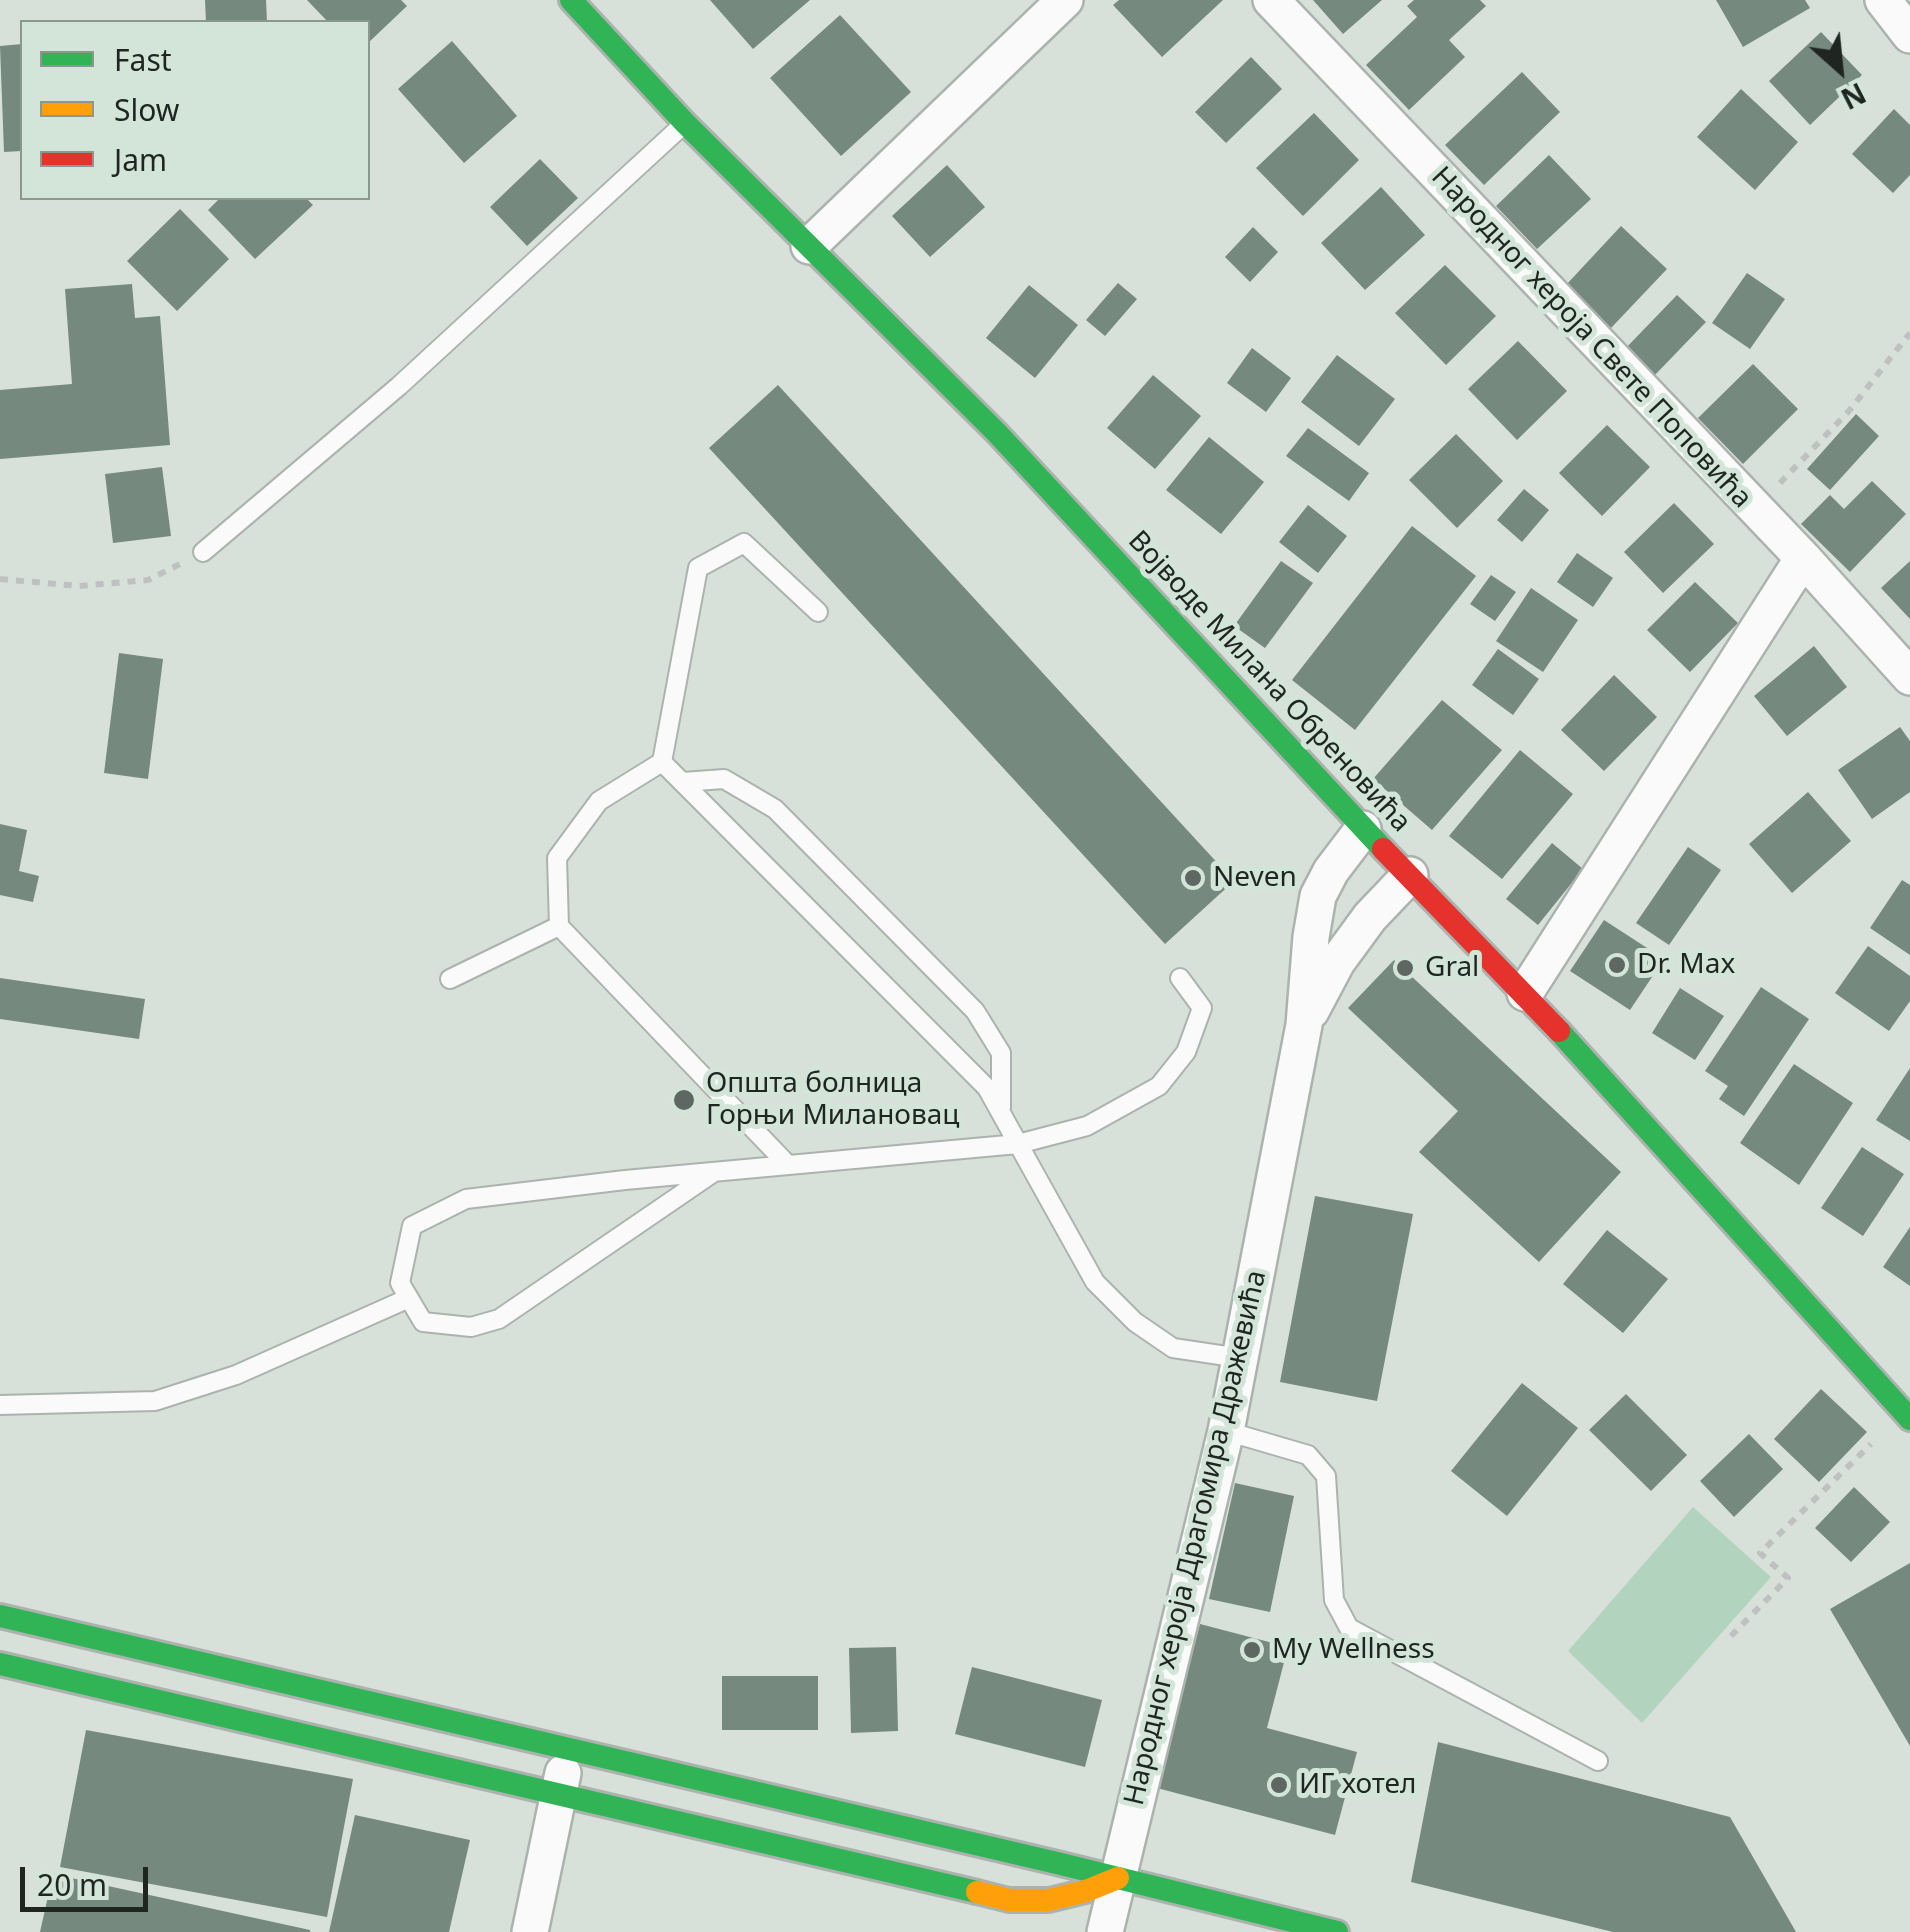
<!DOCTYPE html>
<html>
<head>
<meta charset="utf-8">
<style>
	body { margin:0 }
	#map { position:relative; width:1910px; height:1932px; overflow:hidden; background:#d7e1da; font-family:"Noto Sans",sans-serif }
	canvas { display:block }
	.legend { position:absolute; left:20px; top:20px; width:350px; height:180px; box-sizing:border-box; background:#d3e5d9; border:2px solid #8b988f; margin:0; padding:12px 18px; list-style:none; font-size:30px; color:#1f2521 }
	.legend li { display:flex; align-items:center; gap:20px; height:50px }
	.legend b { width:50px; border:2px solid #8b988f }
	.north { position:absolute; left:1790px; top:20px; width:100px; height:100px; -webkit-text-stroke:8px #d3e5d9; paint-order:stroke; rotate:153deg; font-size:28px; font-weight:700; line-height:40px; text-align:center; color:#1f2521 }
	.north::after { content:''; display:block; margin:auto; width:35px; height:45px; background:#1f2521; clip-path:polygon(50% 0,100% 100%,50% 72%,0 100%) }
	.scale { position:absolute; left:20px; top:1867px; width:128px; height:45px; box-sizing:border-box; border:5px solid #1f2521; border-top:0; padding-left:12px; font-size:30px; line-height:35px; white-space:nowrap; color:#1f2521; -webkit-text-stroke:8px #d3e5d9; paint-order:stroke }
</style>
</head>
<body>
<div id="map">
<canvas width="1910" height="1932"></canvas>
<ul class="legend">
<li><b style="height:12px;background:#30b455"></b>Fast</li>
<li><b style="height:12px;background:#ff9f0a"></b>Slow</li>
<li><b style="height:12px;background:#e5322d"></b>Jam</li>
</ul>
<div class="north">N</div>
<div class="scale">20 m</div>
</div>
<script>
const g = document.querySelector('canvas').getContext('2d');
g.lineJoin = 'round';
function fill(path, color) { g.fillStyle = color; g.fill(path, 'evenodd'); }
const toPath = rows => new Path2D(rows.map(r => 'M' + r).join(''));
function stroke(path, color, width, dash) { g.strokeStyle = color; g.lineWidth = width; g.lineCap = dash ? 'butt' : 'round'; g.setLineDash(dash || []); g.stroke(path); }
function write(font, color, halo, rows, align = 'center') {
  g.font = font + ' "Noto Sans",sans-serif'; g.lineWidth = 10; g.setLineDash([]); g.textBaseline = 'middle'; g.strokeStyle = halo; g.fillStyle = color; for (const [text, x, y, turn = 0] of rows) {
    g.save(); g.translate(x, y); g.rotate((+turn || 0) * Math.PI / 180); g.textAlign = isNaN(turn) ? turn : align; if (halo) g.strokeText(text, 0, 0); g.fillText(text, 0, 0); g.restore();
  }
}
fill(toPath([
	[1693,1507,1771,1577,1642,1723,1568,1651]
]), '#b2d4be');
fill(toPath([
	[205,0,266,0,267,22,206,22],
	[307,0,401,0,407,6,368,43,368,22,328,22],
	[710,0,810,0,753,49],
	[1119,0,1223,0,1162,57,1113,5],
	[1313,0,1382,0,1343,34],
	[1414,0,1480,0,1486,6,1449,40,1465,57,1409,110,1366,65,1417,17,1407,6],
	[1716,0,1805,0,1810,8,1743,47],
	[840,15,911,92,841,156,770,78],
	[1821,32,1862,75,1810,125,1769,81],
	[452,41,517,116,464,163,398,89],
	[22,44,22,151,4,152,0,46],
	[1251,57,1282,89,1226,143,1195,112],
	[1522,72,1560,112,1484,185,1445,145],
	[1741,89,1798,142,1755,190,1697,137],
	[1894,109,1910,125,1910,175,1893,193,1852,154],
	[1314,113,1359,160,1303,216,1256,168],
	[1549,155,1591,199,1537,249,1496,206],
	[540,159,578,198,527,246,490,207],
	[947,165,985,207,930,257,892,216],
	[1381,187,1425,235,1365,290,1321,243],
	[220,198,306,198,313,205,255,259,208,210],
	[180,209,229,259,177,311,127,261],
	[1621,226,1667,269,1611,328,1566,285],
	[1253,227,1278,252,1250,282,1225,257],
	[1445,265,1496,316,1446,365,1395,313],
	[1747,273,1785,299,1750,349,1712,323],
	[1118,283,1137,299,1105,336,1086,320],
	[132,284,135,318,160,316,170,445,0,459,0,390,72,384,65,289],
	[1029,285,1078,325,1035,378,986,338],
	[1677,295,1706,322,1653,377,1624,350],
	[1518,341,1567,391,1517,440,1468,389],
	[1252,348,1291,378,1266,412,1227,383],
	[1337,355,1395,399,1359,446,1301,402],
	[1753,364,1798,409,1743,464,1698,418],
	[1153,375,1201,416,1155,469,1107,428],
	[778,385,1234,881,1165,944,709,448],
	[1856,414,1879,436,1830,490,1807,469],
	[1607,425,1650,467,1602,516,1559,473],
	[1308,428,1369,473,1349,501,1286,456],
	[1456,434,1503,481,1457,528,1409,480],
	[1209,437,1264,482,1221,534,1166,490],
	[162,467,171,536,113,543,105,474],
	[1872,481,1906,514,1850,572,1801,524,1830,495,1844,509],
	[1524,489,1549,510,1522,542,1497,520],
	[1674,503,1714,544,1663,593,1624,552],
	[1308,505,1347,536,1318,573,1279,542],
	[1412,526,1476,576,1355,730,1292,680],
	[1577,553,1613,578,1593,607,1557,582],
	[1281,561,1313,583,1265,648,1234,626],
	[1910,561,1910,619,1881,588],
	[1491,575,1516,592,1495,621,1470,604],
	[1695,582,1738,623,1690,672,1647,630],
	[1531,588,1578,620,1543,672,1496,641],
	[1814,646,1847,687,1787,736,1754,696],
	[1498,649,1539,679,1513,715,1472,685],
	[119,653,163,659,148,779,104,773],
	[1614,675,1657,717,1604,771,1561,730],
	[1442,700,1502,750,1432,830,1373,779],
	[1900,727,1910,741,1910,792,1872,819,1838,770],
	[1520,750,1573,794,1502,879,1449,836],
	[1808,792,1851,841,1792,893,1749,844],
	[0,824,27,830,19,871,39,876,33,902,0,895],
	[1552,843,1583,869,1538,925,1506,899],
	[1688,847,1721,870,1669,945,1636,923],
	[1902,880,1910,885,1910,955,1870,928],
	[1604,920,1664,959,1630,1010,1570,971],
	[1868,946,1910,976,1910,1001,1889,1031,1835,993],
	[1394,960,1621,1172,1539,1262,1419,1152,1458,1111,1348,1008],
	[0,978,145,999,139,1039,0,1019],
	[1761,987,1809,1019,1744,1116,1719,1099,1728,1086,1705,1071],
	[1680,988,1724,1016,1695,1060,1652,1033],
	[1794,1064,1853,1103,1799,1185,1740,1143],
	[1910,1068,1910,1141,1876,1120],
	[1862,1147,1904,1174,1863,1236,1821,1208],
	[1315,1196,1413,1214,1377,1401,1280,1382],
	[1910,1227,1910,1286,1883,1267],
	[1607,1230,1668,1279,1623,1333,1563,1284],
	[1522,1383,1578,1428,1507,1516,1451,1471],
	[1821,1389,1867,1432,1819,1482,1774,1439],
	[1626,1394,1687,1455,1651,1491,1589,1430],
	[1749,1434,1783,1469,1734,1517,1700,1481],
	[1235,1483,1294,1496,1270,1612,1209,1599],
	[1854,1487,1890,1522,1851,1562,1815,1528],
	[1910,1563,1910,1746,1830,1609],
	[1200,1624,1288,1647,1267,1728,1357,1752,1335,1835,1157,1788],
	[896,1647,898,1731,851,1733,849,1648],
	[972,1667,1102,1700,1085,1767,955,1734],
	[722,1676,818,1676,818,1730,722,1730],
	[86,1730,353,1779,327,1917,60,1867],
	[1438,1742,1730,1817,1796,1932,1613,1932,1411,1882],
	[355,1815,470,1840,449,1932,329,1932],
	[53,1874,310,1930,310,1932,40,1932]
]), '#75897f');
const lane = toPath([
	[203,552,399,386,684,124],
	[662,762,698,568,744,543,818,612],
	[683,782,724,779,775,809,975,1011,1001,1053,1001,1108],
	[559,926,788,1165],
	[450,979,559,926,557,858,599,801,662,762,987,1088,1095,1282,1135,1322,1173,1348,1240,1358],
	[714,1172,499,1319,471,1327,423,1322,400,1283,412,1226,466,1199,625,1180,1018,1144,1087,1126,1159,1086,1186,1052,1202,1008,1180,978],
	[0,1405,155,1401,236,1375,409,1298],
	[1226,1431,1308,1455,1326,1476,1334,1600,1349,1628,1598,1761]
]);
const street = toPath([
	[1271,0,1803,558,1910,677],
	[1883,0,1910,35],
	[809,246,1065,0],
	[1525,993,1803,558],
	[1311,1011,1337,962,1370,917,1410,875],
	[530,1932,563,1773],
	[1105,1932,1226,1431,1304,1025,1311,937,1318,896,1331,871,1363,829]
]);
const fast = toPath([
	[571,0,685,123,997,433,1383,849],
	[1559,1031,1910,1419],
	[0,1616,1057,1863,1337,1932],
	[0,1664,977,1892]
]);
const slow = toPath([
	[977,1892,1009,1900,1049,1900,1086,1891,1118,1878]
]);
const jam = toPath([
	[1383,849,1559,1031]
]);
stroke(lane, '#acb3ae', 22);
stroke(street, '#acb3ae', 40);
stroke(fast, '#acb3ae', 28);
stroke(slow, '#acb3ae', 28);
stroke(jam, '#acb3ae', 28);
stroke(toPath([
	[1780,483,1849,411,1910,333],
	[0,579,79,586,148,580,180,564],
	[1731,1636,1788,1578,1760,1553,1871,1444]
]), '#bec1bf', 6, [8, 8]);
stroke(lane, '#f9faf9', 18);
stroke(street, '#f9faf9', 35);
stroke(fast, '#30b455', 22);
stroke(slow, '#ff9f0a', 22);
stroke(jam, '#e5322d', 22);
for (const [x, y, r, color] of [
	[1193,878,10,"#5f6762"],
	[1617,965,10,"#5f6762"],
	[1405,968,10,"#5f6762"],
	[684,1100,12,"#5f6762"],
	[1252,1650,10,"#5f6762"],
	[1279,1785,10,"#5f6762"]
]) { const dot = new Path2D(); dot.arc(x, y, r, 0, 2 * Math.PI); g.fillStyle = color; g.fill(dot); stroke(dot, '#d3e5d9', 4); }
write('28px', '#1f2521', '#d3e5d9', [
	["Народног хероја Свете Поповића",1591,338,47],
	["Војводе Милана Обреновића",1269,682,47],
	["Народног хероја Драгомира Дражевића",1196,1538,-77]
]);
write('28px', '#1f2521', '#d3e5d9', [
	["Neven",1213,878],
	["Dr. Max",1637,965],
	["Gral",1425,968],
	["Општа болница",706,1084],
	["Горњи Милановац",706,1116],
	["My Wellness",1272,1650],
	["ИГ хотел",1299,1785]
], 'left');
</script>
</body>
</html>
